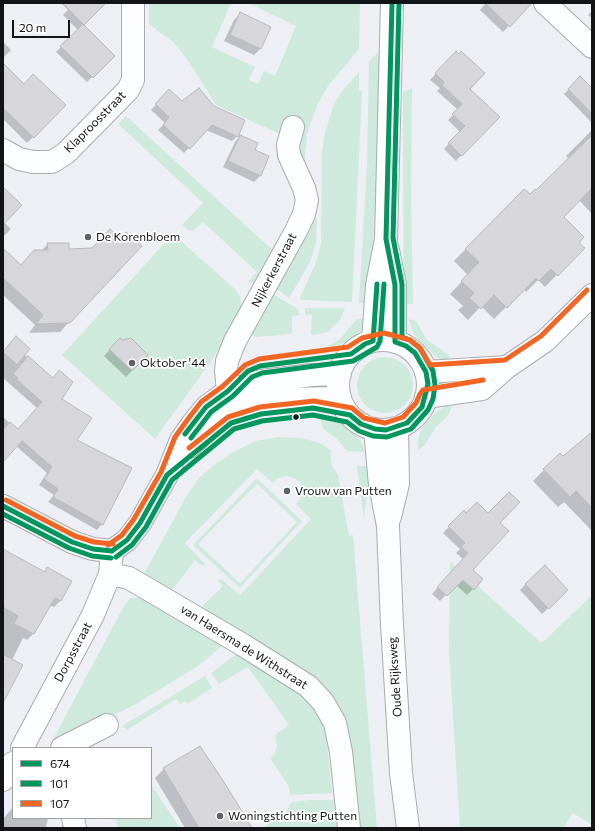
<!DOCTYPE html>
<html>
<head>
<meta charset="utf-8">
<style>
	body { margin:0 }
	#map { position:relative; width:595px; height:831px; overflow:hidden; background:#eeeff5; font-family:Commissioner,sans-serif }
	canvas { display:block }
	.frame { position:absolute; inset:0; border:4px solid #131417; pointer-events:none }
	.legend { position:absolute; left:12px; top:747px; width:140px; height:72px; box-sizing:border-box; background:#fff; border:1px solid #a1a1a2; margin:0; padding:5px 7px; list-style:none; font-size:12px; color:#131417 }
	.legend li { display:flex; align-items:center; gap:8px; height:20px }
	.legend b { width:20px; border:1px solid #a1a1a2 }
	.scale { position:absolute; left:12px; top:20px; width:58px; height:18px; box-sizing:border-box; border:2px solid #131417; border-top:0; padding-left:5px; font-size:12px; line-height:14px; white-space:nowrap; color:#131417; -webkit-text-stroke:3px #fff; paint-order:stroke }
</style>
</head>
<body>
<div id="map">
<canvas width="595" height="831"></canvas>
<div class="frame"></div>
<ul class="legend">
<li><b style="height:5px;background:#00965e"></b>674</li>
<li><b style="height:5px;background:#00965e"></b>101</li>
<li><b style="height:5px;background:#f26522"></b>107</li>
</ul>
<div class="scale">20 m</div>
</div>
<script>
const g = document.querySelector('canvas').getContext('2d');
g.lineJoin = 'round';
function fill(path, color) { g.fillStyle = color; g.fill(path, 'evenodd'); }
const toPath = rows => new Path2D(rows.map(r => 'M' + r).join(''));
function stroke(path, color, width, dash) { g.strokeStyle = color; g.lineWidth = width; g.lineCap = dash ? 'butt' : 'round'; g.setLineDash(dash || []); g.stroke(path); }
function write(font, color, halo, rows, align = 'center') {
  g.font = font + ' Commissioner,sans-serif'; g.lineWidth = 3.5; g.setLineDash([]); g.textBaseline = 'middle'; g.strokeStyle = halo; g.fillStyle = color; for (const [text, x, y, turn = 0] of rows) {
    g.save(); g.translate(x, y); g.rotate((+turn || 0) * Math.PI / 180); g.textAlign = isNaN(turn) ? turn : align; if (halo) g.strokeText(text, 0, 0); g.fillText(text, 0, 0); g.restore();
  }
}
fill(toPath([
	[149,3,231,3,212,47,255,67,249,80,258,84,264,71,275,76,296,26,248,3,360,3,359,49,328,86,318,103,307,134,305,157,306,174,303,168,300,148,301,135,280,134,216,105,189,62,174,43,149,24],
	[380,51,376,191,370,303,359,303,367,164,369,61],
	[359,72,359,90,362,92,352,302,301,300,300,298,315,265,321,244,322,152,325,132,334,104,343,90],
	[412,88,411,200,413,304,404,304,403,171,403,92],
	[126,116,277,254,256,284,248,282,257,272,203,222,193,231,188,230,182,225,203,203,118,124],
	[314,208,317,220,316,243,310,262,289,298,275,288],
	[173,234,236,290,240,297,243,310,212,360,155,439,62,355],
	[269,292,298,309,299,315,292,316,292,334,256,337,249,333],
	[305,308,345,308,340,320,328,332,314,335,311,334,312,315,305,315],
	[366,318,363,327,356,338,341,344,323,349,339,340,357,319],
	[409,319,416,321,427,340,449,355,450,362,437,358,419,340,413,333],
	'357 385a28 28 0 1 1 56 0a28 28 0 1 1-56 0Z',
	[447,406,452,406,448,416,436,427,424,446,418,450,418,440,421,429,436,412],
	[320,417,334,418,345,424,361,441,365,452,347,451,336,438,323,429],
	[278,437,301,438,320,443,330,450,332,466,338,475,349,536,353,535,377,828,357,828,344,727,199,609,223,586,218,581,221,579,240,595,311,519,296,504,300,499,302,493,300,482,296,479,287,476,278,478,273,483,257,469,185,543,205,564,203,566,195,560,171,592,143,576,187,495,199,478,214,465,232,453,255,441],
	[357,466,370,466,364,520],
	[257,478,302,521,240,588,193,545],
	[257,484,297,522,240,583,198,544],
	[450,561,539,641,543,642,592,595,592,825,573,813,563,828,460,828,449,651],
	[130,598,140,598,222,646,198,666,136,704,49,747,125,604],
	[236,654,301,695,311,703,322,720,326,733,332,793,290,795,289,787,270,758,274,755,277,746,275,735,289,725,248,667,219,684,211,673],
	[205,676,212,688,187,704,185,701,180,704,176,699,127,730,122,726],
	[152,786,180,828,118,828,116,819,151,818],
	[312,800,339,800,340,828,264,828,274,819,278,821,284,816,291,802]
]), '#ceeadc');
fill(toPath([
	[61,3,105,3,83,25,114,56,87,82,56,52,78,30,63,15,68,10],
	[486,3,517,3,524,10,503,32,480,10],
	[592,11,592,18,588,15],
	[240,14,270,27,260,49,254,55,224,41,234,20],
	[3,42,11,50,3,58],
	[451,58,469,89,498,117,456,161,444,149,460,132,448,120,458,110,437,91,440,88,430,80],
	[3,74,64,105,27,143,3,119],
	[580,78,592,90,592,123,564,94],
	[164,96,237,136,232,141,206,130,184,153,158,130,165,123,151,110],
	[592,130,592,214,579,200,562,217,578,243,583,248,545,287,538,280,526,292,524,289,494,319,481,306,468,320,458,310,463,306,450,294,468,275,454,261,524,190,529,196,536,191,569,159,566,156],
	[240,136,254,150,269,157,260,176,254,182,223,167,235,142],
	[3,187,4,222,11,229,3,237],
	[48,244,68,250,69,322,60,332,29,333,35,325,3,295,3,250,20,266,34,251,41,251],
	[11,343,52,379,59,371,61,399,102,524,97,530,48,502,54,495,39,485,47,473,16,446,3,460,3,417,17,430,37,408,3,378,3,352],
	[114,345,147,355,126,377,104,356],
	[592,434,592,531,564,502,558,507,533,481,544,470,563,458],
	[464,511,466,514,499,523,471,570,482,580,467,595,456,585,440,601,432,594,463,559,456,553,460,549,443,533],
	[3,551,44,572,47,568,61,600,54,607,50,605,33,634,27,640,23,638,12,660,3,691],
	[526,584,567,590,542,614,520,590],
	[164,769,250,828,185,828,155,778],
	[13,807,13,818,48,818,46,828,3,828,3,819]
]), '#0003');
const building = toPath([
	[62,3,106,3,84,25,62,3],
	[485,3,532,3,510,27,485,3],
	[240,12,271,27,261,49,230,35,240,12],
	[83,24,115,56,93,78,60,46,83,24],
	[456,51,459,54,461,51,485,73,470,89,500,117,462,156,448,143,465,126,452,114,462,104,442,85,444,82,435,73,456,51],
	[3,63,24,84,33,74,66,105,34,138,3,108,3,63],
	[580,76,592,88,592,114,568,89,580,76],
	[199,88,214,106,245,120,238,137,212,125,190,149,163,125,169,117,155,104,169,89,182,101,199,88],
	[240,135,258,143,255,150,269,156,261,176,228,161,240,135],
	[592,135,592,188,564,217,584,237,579,243,585,248,558,276,551,269,539,281,536,278,507,308,494,295,481,309,469,298,474,293,461,281,479,262,465,249,524,189,530,194,535,189,536,190,592,135],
	[3,187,22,205,3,225,3,187],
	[110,229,120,238,126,232,142,246,70,323,36,324,43,315,3,278,3,248,21,265,34,250,48,250,47,243,69,243,69,249,92,248,110,229],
	[16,336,30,349,17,365,3,352,16,336],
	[120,338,122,340,131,338,148,355,132,371,109,349,120,338],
	[28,356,53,378,59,370,73,382,62,399,92,418,77,440,132,468,103,525,53,497,58,489,44,479,52,467,22,441,3,462,3,430,10,422,18,429,42,402,17,380,18,378,13,374,28,356],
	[592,432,592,508,576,491,570,497,543,469,560,453,563,456,592,432],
	[509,492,520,502,500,523,509,531,473,570,483,579,474,590,463,580,447,596,437,587,468,553,461,547,465,543,448,526,464,510,466,513,477,502,488,513,509,492],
	[3,549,45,572,47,567,72,581,61,601,55,598,34,634,14,624,18,616,3,607,3,549],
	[545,565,568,590,549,609,525,584,545,565],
	[3,654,23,665,3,703,3,654],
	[200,746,224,782,252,828,199,828,163,768,200,746]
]);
fill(building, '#d7d7db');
stroke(building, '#b8b8bd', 1);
const minor = toPath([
	[545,3,592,47],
	[3,150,19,159,33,162,52,162,66,153,128,90,133,80,133,3],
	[426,372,507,367],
	[426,397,482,389,507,367,545,341,592,295],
	[230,412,226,371,227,361,235,341,296,231,304,214,307,200,304,188,289,155,288,145,293,127],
	[189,447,217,421,230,412,256,402,285,399,340,398],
	[3,506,72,542,93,549,112,551],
	[110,574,129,578,243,645,308,686,323,702,335,723,341,752,349,828],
	[22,748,93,615,110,574,112,551,127,540,140,523,167,475,181,440,193,423,206,407,228,391,261,381,312,375,340,374],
	[62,748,107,725],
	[3,780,13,763],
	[73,818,75,828]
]);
const major = toPath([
	[388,250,395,285,395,342],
	'338 385a45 45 0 1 1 90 0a45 45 0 1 1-90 0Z',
	[373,341,377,285,386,239,392,3],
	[375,429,380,485,388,526,392,625,401,773,408,828],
	[390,517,398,484,397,428]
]);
stroke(minor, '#ababb0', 24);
stroke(major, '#ababb0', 24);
stroke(minor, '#fcfdfe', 22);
stroke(major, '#fcfdfe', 22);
stroke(toPath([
	[185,434,206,407,228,391,248,371,260,366,351,354,365,344,373,341,377,284],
	[3,506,72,542,93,549,112,551],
	[112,551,127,540,140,523,167,475,231,423,261,414,313,408,350,415,361,424,375,429,386,430,407,423,422,407,428,384,426,372,415,353,406,346,395,342,395,285,386,239,392,3]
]), '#00965e', 5);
stroke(toPath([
	[191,438,211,412,233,396,252,377,262,373,353,361,377,347,380,341,384,284],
	[3,514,69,548,92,556,111,558],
	[116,557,132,545,146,527,172,480,234,429,262,421,313,415,347,422,359,431,373,436,387,437,411,429,428,410,433,399,435,385,433,371,420,348,410,340,402,337,402,284,393,238,399,3]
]), '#00965e', 5);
stroke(toPath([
	[189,448,228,417,260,407,314,401,352,408,364,418,385,423,403,417,416,403,420,394,423,390,483,380],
	[6,500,75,536,94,542,113,544],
	[108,545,122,535,134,519,161,472,175,437,188,419,201,402,223,386,245,365,259,359,348,347,362,338,384,333,410,340,420,348,430,365,505,360,541,336,587,290]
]), '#f26522', 5);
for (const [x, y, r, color] of [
	[88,237,4,"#606165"],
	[132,363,4,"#606165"],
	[296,417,3.5,"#131417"],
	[287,491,4,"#606165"],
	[220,816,4,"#606165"]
]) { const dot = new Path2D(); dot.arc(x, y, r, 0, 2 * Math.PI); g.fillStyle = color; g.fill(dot); stroke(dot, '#fff', 1.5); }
write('12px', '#131417', '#fff', [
	["Klaproosstraat",95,122,-45],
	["Nijkerkerstraat",274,270,-62],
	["van Haersma de Withstraat",244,647,32],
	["Dorpsstraat",73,652,-62],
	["Oude Rijksweg",395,677,-94]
]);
write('12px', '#131417', '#fff', [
	["De Korenbloem",96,237],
	["Oktober '44",140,363],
	["Vrouw van Putten",295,491],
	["Woningstichting Putten",228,816]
], 'left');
</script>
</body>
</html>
